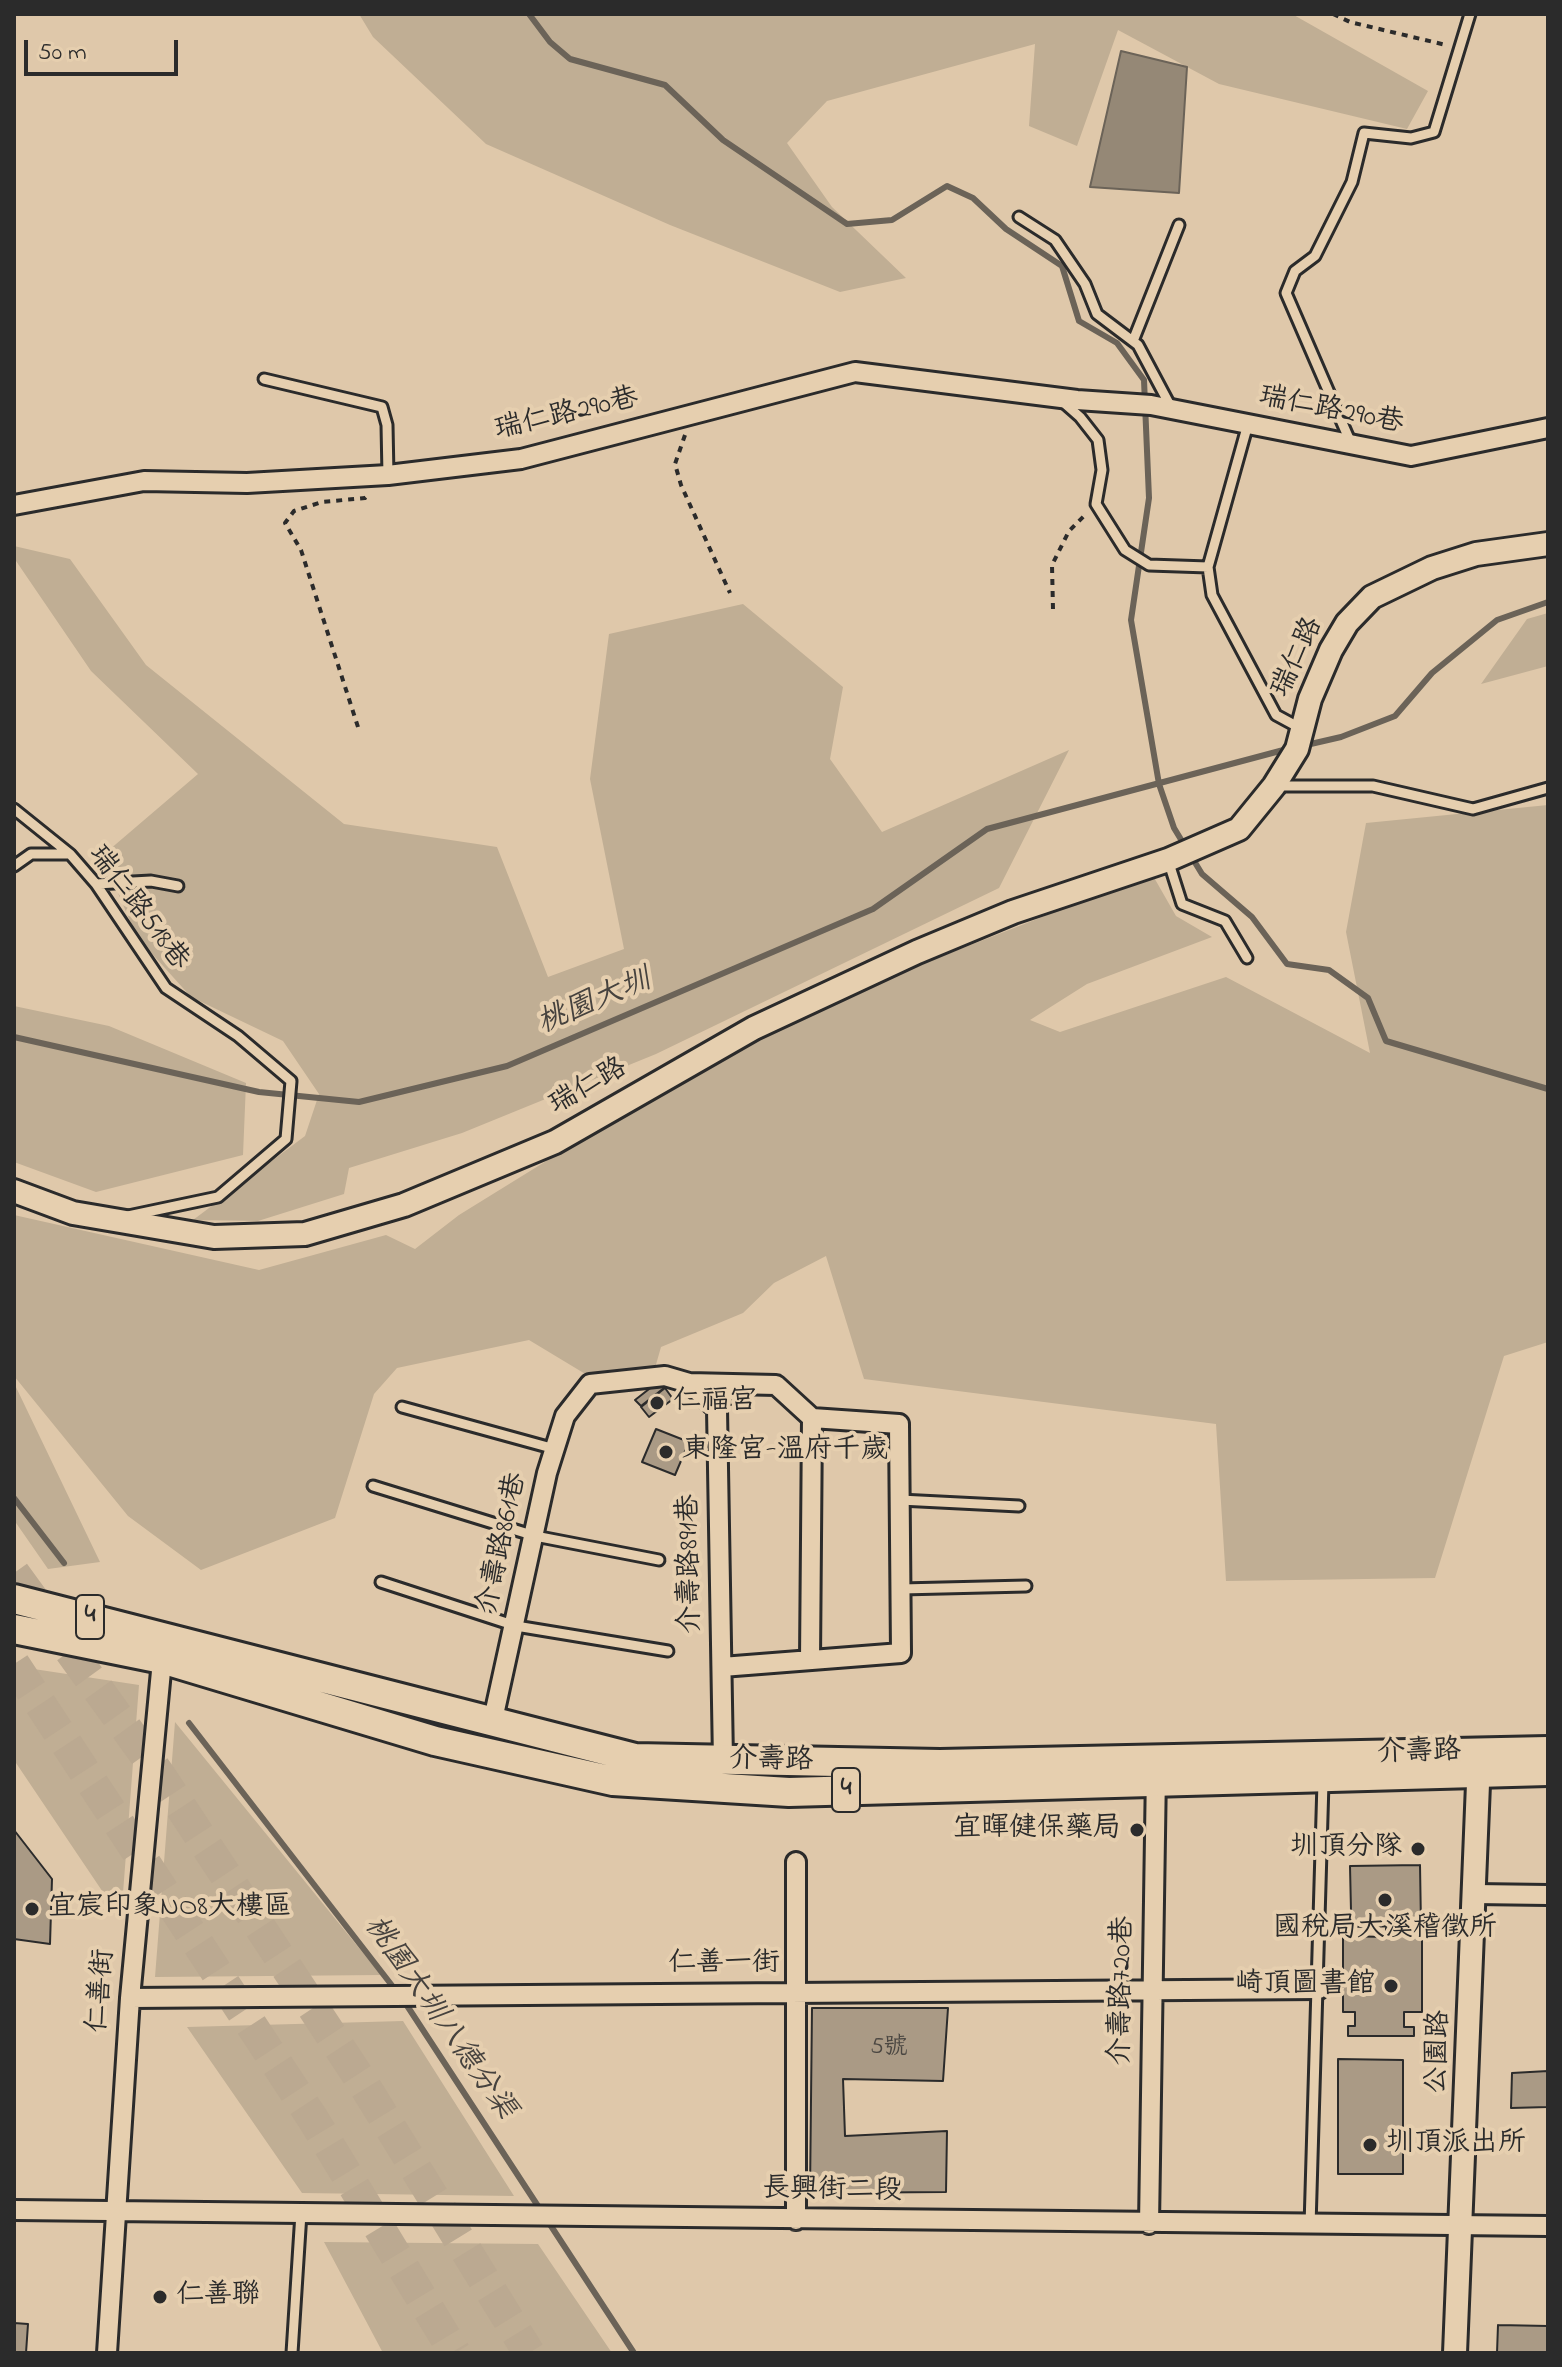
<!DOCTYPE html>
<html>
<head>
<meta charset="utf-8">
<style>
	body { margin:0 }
	#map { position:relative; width:1562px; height:2367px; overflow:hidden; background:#dfc8aa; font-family:"Indie Flower",sans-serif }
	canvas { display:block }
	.frame { position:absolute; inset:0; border:16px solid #2b2b2b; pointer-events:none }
	.scale { position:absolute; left:24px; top:40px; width:154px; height:36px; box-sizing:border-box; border:4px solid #2b2b2b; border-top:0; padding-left:10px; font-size:24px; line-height:28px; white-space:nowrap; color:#2b2b2b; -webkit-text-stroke:6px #e6cfaf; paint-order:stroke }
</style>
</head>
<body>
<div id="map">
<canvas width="1562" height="2367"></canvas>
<div class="frame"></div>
<div class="scale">50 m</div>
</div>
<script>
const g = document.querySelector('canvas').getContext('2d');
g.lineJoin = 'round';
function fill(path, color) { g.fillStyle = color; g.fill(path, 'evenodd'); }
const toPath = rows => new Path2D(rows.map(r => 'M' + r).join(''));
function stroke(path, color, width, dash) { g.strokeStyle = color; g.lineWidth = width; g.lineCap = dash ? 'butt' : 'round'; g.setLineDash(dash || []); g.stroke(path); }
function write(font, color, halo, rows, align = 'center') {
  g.font = font + ' "Indie Flower","LXGW WenKai TC",sans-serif'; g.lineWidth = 8; g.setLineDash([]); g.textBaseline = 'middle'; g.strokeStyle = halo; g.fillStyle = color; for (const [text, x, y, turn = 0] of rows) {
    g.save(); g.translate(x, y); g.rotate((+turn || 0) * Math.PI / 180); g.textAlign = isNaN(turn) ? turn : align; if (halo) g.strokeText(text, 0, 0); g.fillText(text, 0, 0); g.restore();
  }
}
fill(toPath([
	[359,14,1292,14,1428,91,1407,129,1219,84,1118,30,1077,146,1029,126,1035,44,827,101,787,143,832,207,906,278,840,292,670,225,486,144,373,37],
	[14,546,70,559,146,665,344,824,497,847,548,977,624,949,590,779,609,634,743,604,843,687,830,759,882,832,1069,750,999,888,656,1054,462,1133,349,1168,344,1194,258,1221,193,1220,305,1136,319,1094,283,1041,191,997,137,937,102,856,198,774,91,671,14,558],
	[1548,613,1548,666,1481,684,1527,619],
	[1548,805,1548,1342,1504,1356,1435,1578,1226,1581,1216,1424,864,1379,826,1256,774,1283,743,1313,661,1347,655,1368,587,1375,529,1340,397,1368,374,1394,335,1518,201,1570,128,1516,14,1376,14,1215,259,1270,386,1235,415,1249,459,1215,611,1121,710,1063,825,1002,1152,874,1176,916,1212,937,1087,984,1030,1020,1060,1032,1226,977,1370,1053,1346,932,1366,823],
	[14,1006,109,1026,246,1083,243,1155,96,1192,14,1162],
	[14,1383,100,1562,48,1569,14,1520],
	[14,1666,139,1685,121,1919,14,1760],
	[175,1722,381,1975,155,1977],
	[403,2021,514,2196,302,2193,187,2027],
	[324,2242,538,2244,612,2353,383,2353]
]), '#c0ae94');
const water = toPath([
	[1121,51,1187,67,1179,193,1090,187,1121,51]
]);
fill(water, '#958876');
stroke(water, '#6b6358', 2);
stroke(toPath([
	[529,14,550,42,570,59,665,85,723,140,847,224,892,220,947,186,973,198,1006,229,1062,266,1079,321,1117,343,1144,380,1149,498,1131,620,1159,784,1174,828,1202,874,1252,917,1287,964,1329,970,1368,998,1386,1041,1548,1089],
	[1302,746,1341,737,1395,716,1432,673,1497,620,1548,602],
	[14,1037,259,1092,359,1102,507,1066,873,909,987,829,1291,748],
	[14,1498,64,1563],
	[189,1723,397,1992],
	[404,2001,634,2353]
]), '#6b6358', 6);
const building = toPath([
	[658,1382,664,1388,641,1406,635,1400,658,1382],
	[745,1387,745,1403,729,1405,728,1389,745,1387],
	[665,1388,673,1399,649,1417,641,1407,665,1388],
	[656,1429,689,1442,675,1475,642,1462,656,1429],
	[14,1830,52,1879,50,1944,14,1939,14,1830],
	[1420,1865,1421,1926,1336,1927,1336,1912,1351,1911,1350,1866,1420,1865],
	[1386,1928,1406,1929,1406,1937,1422,1937,1422,2012,1404,2012,1404,2027,1414,2027,1414,2036,1348,2036,1348,2026,1355,2026,1355,2012,1343,2012,1343,1936,1386,1937,1386,1928],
	[812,2008,948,2008,943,2081,843,2079,845,2136,947,2131,946,2192,810,2193,812,2008],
	[1338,2059,1403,2060,1403,2174,1338,2174,1338,2059],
	[1548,2071,1548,2107,1511,2108,1512,2073,1548,2071],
	[14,2323,28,2324,26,2353,14,2353,14,2323],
	[1498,2325,1548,2326,1548,2353,1497,2353,1498,2325]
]);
fill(building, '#aa9a85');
stroke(building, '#2b2b2b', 2);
stroke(toPath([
	[14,1573,159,1774,366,2088,529,2353],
	[14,1664,313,2119,455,2353]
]), '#bba991', 32, [32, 16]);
const service = toPath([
	[1019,217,1055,240,1085,284,1097,314,1138,345,1172,409],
	[1133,341,1179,225],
	[264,379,382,407,387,425,388,475],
	[1063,402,1080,417,1098,440,1102,470,1096,504,1125,550,1149,565,1208,567],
	[1248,424,1208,567,1212,595,1276,715,1300,728],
	[1350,441,1286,293,1295,271,1315,256,1352,182,1364,133,1411,138,1434,132,1470,14],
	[1277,786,1373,786,1473,809,1548,788],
	[14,809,70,854,96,884,166,988,238,1036,291,1081,286,1139,218,1197,128,1216],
	[1168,860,1182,904,1225,921,1247,958],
	[14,866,31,854,70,854],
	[96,884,151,881,178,886],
	[402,1407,555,1449],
	[373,1486,535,1536,659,1560],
	[900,1500,1019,1506],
	[381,1582,516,1626,668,1651],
	[901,1589,1026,1586],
	[1310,2226,1323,1782],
	[292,2353,301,2213]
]);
const minor = toPath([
	[14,505,144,481,247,483,388,475,521,459,855,372,1077,400,1151,405,1411,456,1548,428],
	[689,1383,776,1385,812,1418,899,1424,901,1653,722,1667],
	[810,1660,812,1418],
	[492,1724,547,1473,565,1416,590,1384,665,1376,689,1383,717,1409,723,1761],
	[796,1862,796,2220],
	[1475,1894,1548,1895],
	[130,1998,1319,1989],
	[14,2210,1548,2226],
	[1149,2224,1156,1771],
	[107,2353,130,1998,163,1650]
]);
const tertiary = toPath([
	[14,1191,73,1213,214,1237,305,1234,404,1205,555,1142,754,1028,917,952,1013,912,1168,860,1239,829,1274,786,1297,749,1310,699,1331,650,1347,623,1372,597,1432,568,1476,554,1548,544],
	[1455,2353,1479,1759]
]);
const primary = toPath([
	[14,1599,635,1758,940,1764,1548,1751],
	[14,1629,162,1659,435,1741,613,1781,789,1792,1548,1771]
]);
stroke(service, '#2b2b2b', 15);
stroke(minor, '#2b2b2b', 24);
stroke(tertiary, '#2b2b2b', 28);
stroke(primary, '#2b2b2b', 34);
stroke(toPath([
	[1333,14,1350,22,1446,45],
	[685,435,675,464,681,485,730,593],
	[1053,609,1052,565,1069,531,1086,514],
	[358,727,301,550,285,523,294,511,322,502,365,498,369,494]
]), '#2b2b2b', 4, [6, 6]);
stroke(service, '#e6cfaf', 9);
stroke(minor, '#e6cfaf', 18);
stroke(tertiary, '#e6cfaf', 22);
stroke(primary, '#e6cfaf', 28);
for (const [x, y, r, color] of [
	[657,1403,8,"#2b2b2b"],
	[666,1452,8,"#2b2b2b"],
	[1137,1830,8,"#2b2b2b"],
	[1418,1849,8,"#2b2b2b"],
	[1385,1900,8,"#2b2b2b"],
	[32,1909,8,"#2b2b2b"],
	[1391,1986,8,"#2b2b2b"],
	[1370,2145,8,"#2b2b2b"],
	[160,2297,8,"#2b2b2b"]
]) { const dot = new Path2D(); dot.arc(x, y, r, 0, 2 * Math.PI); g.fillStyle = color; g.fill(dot); stroke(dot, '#e6cfaf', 3); }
write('24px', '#4b4742', null, [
	["5號",889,2049]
]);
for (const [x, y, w] of [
	[90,1617,28],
	[846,1790,28]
]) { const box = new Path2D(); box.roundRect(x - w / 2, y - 22, w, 44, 6); g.fillStyle = '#e6cfaf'; g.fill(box); stroke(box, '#2b2b2b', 2); }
write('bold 26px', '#2b2b2b', null, [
	["4",90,1617],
	["4",846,1790]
]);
write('28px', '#2b2b2b', '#e6cfaf', [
	["瑞仁路290巷",1331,412,11],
	["瑞仁路290巷",567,416,-13],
	["瑞仁路",1299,658,-65],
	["瑞仁路518巷",137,909,53],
	["瑞仁路",589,1088,-30],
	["介壽路861巷",504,1544,-78],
	["介壽路891巷",692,1564,-91],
	["介壽路",1419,1754,-2],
	["介壽路",771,1762,1],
	["仁善一街",724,1965],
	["仁善街",103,1991,-85],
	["介壽路720巷",1124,1991,-89],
	["公園路",1440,2052,-88],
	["長興街二段",832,2192,1]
]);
write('28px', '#2b2b2b', '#e6cfaf', [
	["仁福宮",673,1403],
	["東隆宮-溫府千歲",682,1452],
	["宜暉健保藥局",1121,1830,"right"],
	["圳頂分隊",1402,1849,"right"],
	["宜宸印象NO8大樓區",48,1909],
	["國稅局大溪稽徵所",1385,1930,"center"],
	["崎頂圖書館",1375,1986,"right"],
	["圳頂派出所",1386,2145],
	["仁善聯",176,2297]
], 'left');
write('italic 30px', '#46423e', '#e6cfaf', [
	["桃園大圳",595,1004,-23],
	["桃園大圳八德分渠",438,2019,55]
]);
</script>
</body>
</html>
